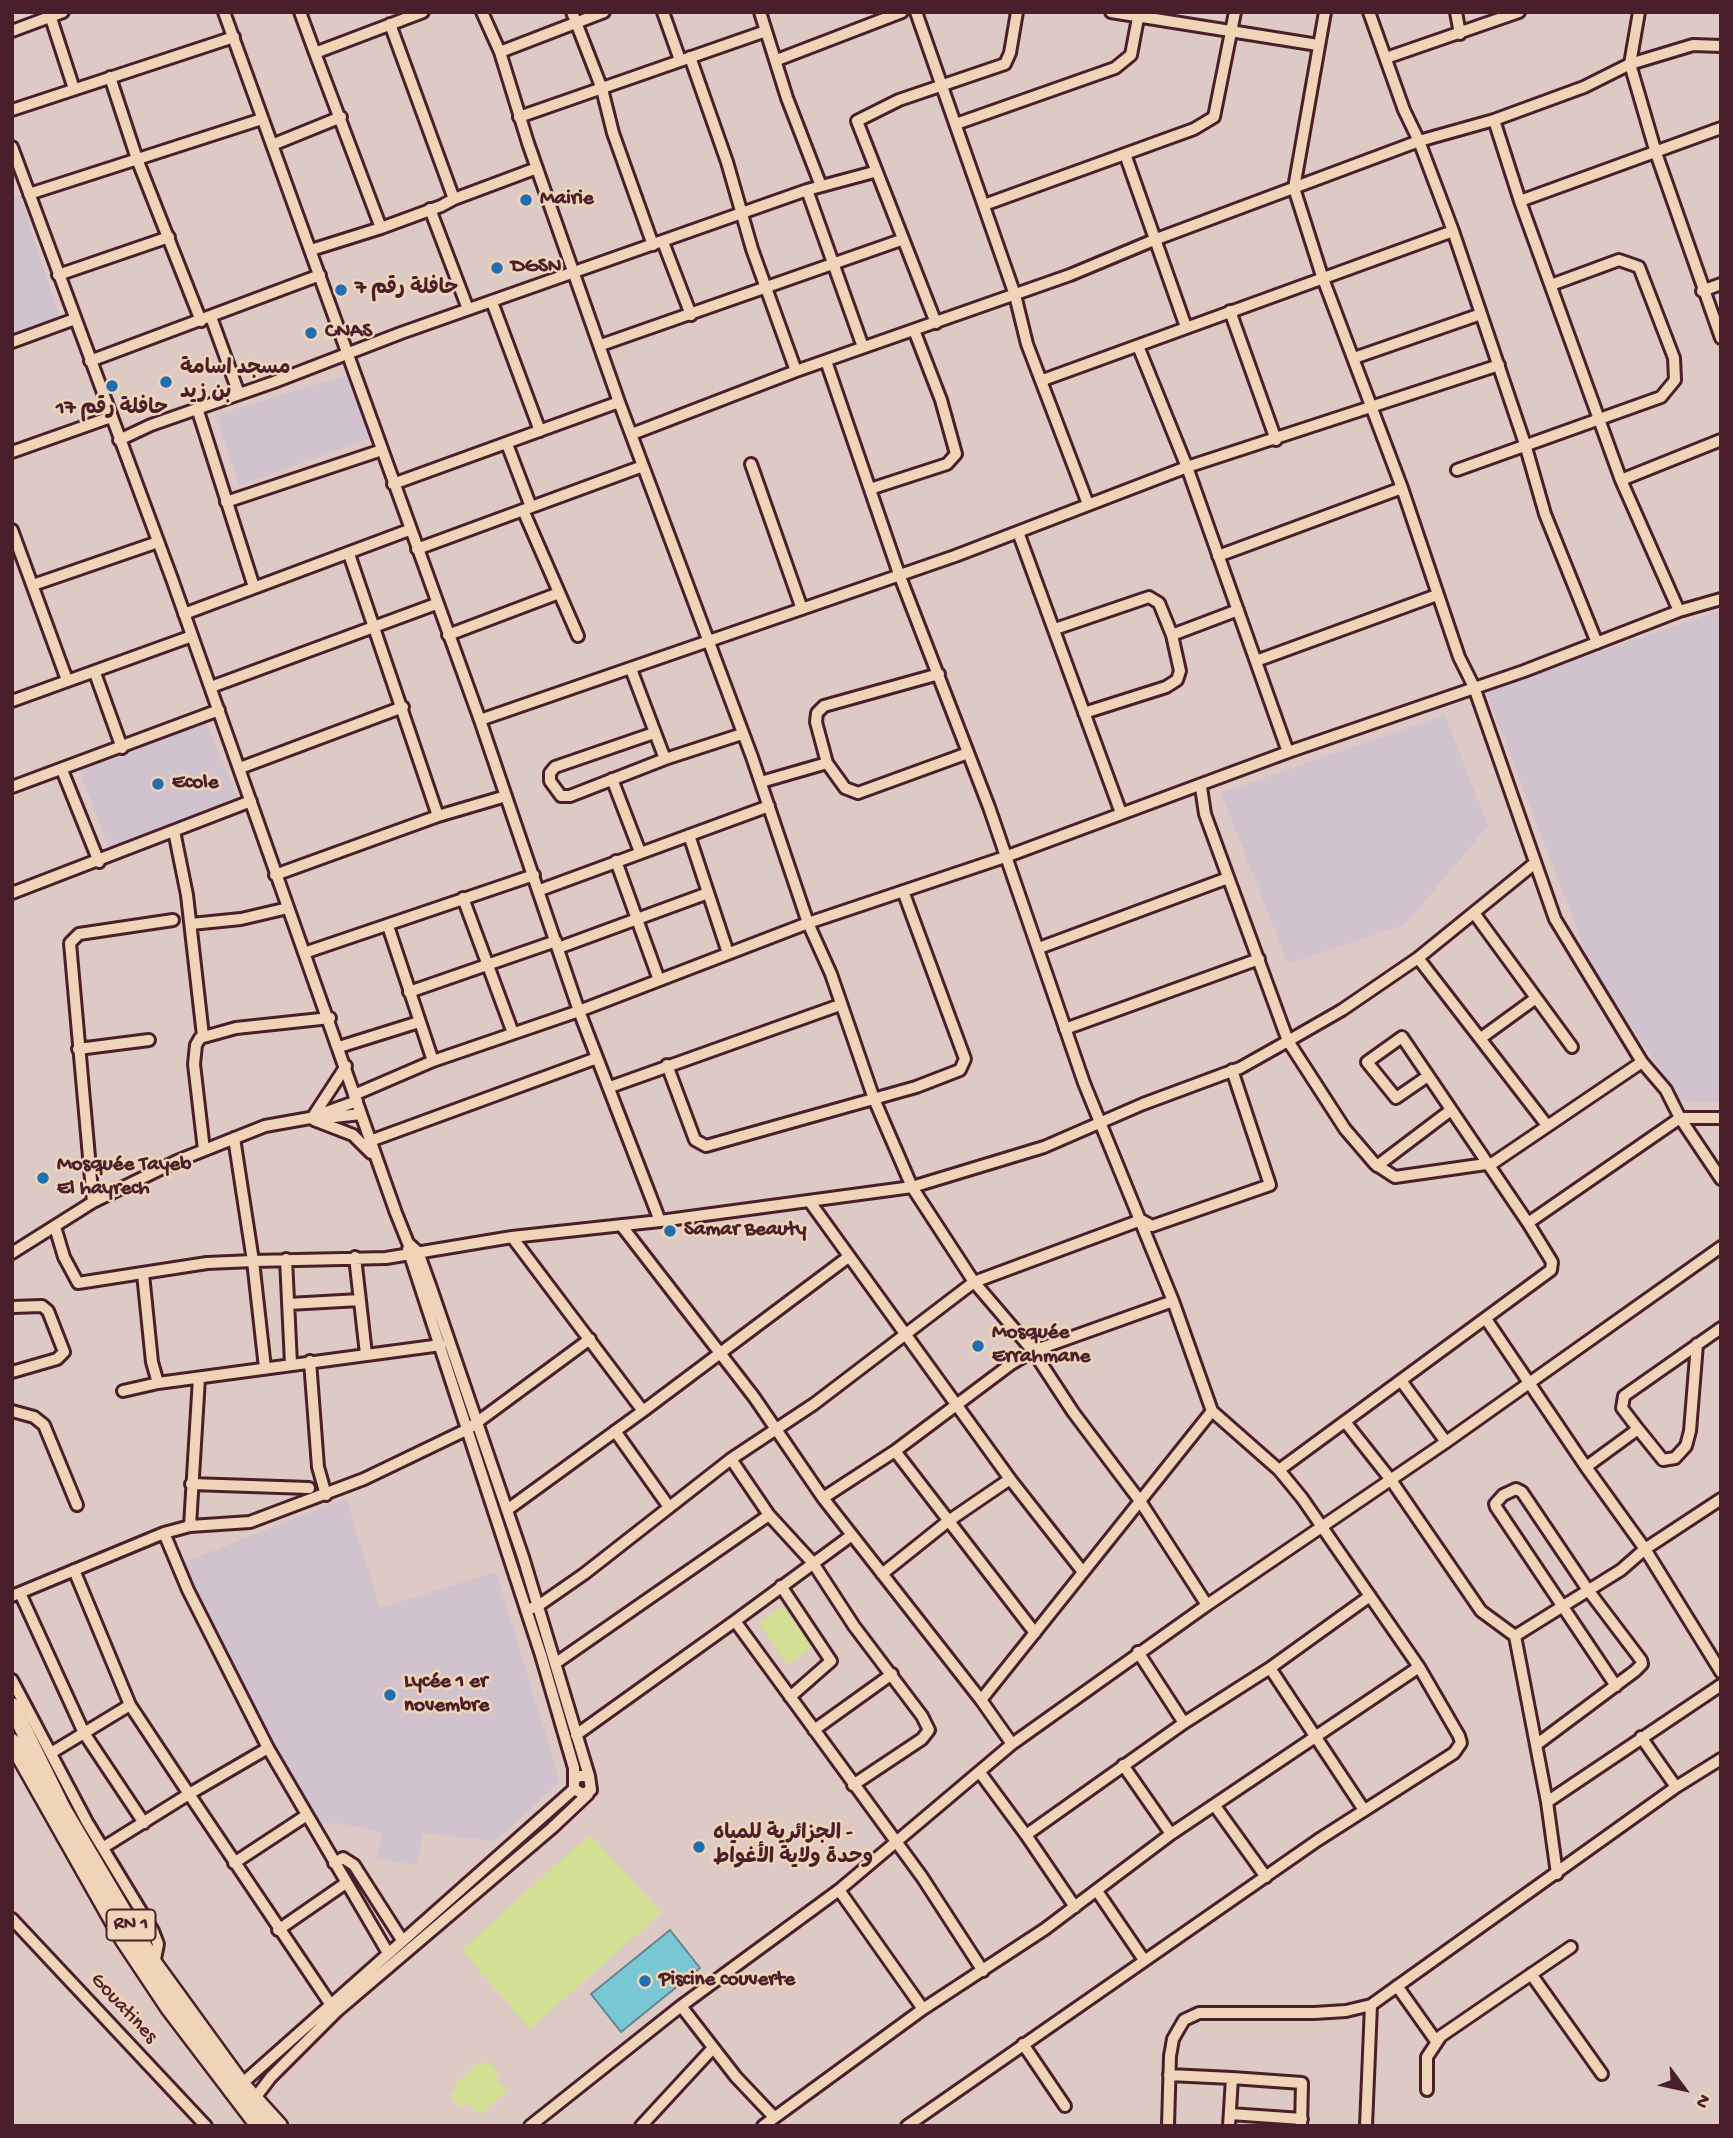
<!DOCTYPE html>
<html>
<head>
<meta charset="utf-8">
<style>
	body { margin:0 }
	#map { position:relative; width:1733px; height:2138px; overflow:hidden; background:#ddcac4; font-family:"Gochi Hand",sans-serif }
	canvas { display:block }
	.frame { position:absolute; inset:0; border:14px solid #4a1f2b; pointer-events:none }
	.north { position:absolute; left:1649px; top:2054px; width:70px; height:70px; -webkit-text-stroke:5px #f0d4b7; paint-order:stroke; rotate:123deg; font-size:19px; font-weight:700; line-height:28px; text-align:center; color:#4a1f2b }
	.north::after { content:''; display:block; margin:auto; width:24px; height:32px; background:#4a1f2b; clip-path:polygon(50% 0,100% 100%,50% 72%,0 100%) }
</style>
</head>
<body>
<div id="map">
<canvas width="1733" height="2138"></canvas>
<div class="frame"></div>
<div class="north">N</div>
</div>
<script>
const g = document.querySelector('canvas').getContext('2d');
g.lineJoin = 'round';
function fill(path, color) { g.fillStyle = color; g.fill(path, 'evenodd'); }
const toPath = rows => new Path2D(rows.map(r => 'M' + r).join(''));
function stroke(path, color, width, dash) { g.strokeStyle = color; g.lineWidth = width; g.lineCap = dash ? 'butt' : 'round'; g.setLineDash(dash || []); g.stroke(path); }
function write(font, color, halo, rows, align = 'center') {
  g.font = font + ' "Gochi Hand","Playpen Sans Arabic",sans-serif'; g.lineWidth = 5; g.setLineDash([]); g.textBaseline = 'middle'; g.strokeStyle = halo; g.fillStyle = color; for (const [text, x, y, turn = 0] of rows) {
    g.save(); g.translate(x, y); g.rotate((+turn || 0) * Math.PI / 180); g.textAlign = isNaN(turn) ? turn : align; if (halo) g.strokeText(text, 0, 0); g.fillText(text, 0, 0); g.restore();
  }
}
fill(toPath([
	[20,196,60,318,12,334,12,198],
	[351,374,373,438,239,485,215,415],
	[1721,610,1721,1102,1681,1101,1590,964,1486,691],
	[1445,715,1488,826,1406,924,1288,964,1221,793],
	[206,722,238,798,109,849,79,770],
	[346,1498,380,1608,496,1572,560,1782,495,1841,423,1833,417,1865,376,1859,382,1833,340,1823,314,1825,180,1564]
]), '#d0c3ce');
fill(toPath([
	[783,1606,812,1647,787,1665,759,1623],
	[590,1834,661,1913,530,2029,462,1950],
	[480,2061,483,2065,488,2061,500,2074,495,2078,507,2091,480,2115,468,2103,462,2108,450,2095,457,2088,454,2085]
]), '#d3df92');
const water = toPath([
	[670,1930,700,1968,621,2032,591,1994,670,1930]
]);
fill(water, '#78c7d4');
stroke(water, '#668490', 2);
const minor = toPath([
	[49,12,74,89],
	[224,12,480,720,579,1011,660,1221],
	[300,12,315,53,423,12],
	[572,12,602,89,613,133,653,245],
	[663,12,680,60],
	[760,12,787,98,821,186],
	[916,12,1015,295,1027,344,1088,504],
	[1111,12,1318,45],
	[1325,12,1294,188,1322,276,1402,488,1459,657,1474,687,1555,919,1642,1062,1666,1090,1680,1118,1721,1118],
	[1369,12,1404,110,1419,141,1453,231,1525,444,1545,514,1597,643],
	[1456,12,1460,34],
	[1639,12,1630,64,1656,153,1721,338],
	[12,31,63,12],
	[500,52,604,12],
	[315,53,381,228,441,206,454,199,390,24],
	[690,57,727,162,752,249,796,371],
	[1386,58,1519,12],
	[777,60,902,12],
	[110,77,137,159,201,321],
	[12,110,234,37],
	[519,117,766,31],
	[1494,120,1520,201],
	[956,124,1115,68,1131,55,1138,18],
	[272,145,341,117],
	[12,147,172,579,396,1213,408,1243,418,1252,431,1288,523,1557,589,1776],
	[1125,154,1186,327],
	[807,190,863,347],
	[29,194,262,119],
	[454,199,537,168],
	[984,205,1194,129,1214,117,1235,12],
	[430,209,468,309],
	[663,242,691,315],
	[311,250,381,228],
	[58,275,169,237],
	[1702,291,1721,284],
	[492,302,540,431],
	[1230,311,1276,440],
	[211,317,239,394],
	[936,323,857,121,899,100,1005,64,1010,53,1017,12],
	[12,342,75,319],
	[601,345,901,240],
	[1138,346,1187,467,1288,752],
	[1354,358,1481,314],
	[90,361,320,275],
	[826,361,899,574,989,807,1084,1083,1173,1301,1212,1411,981,1700],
	[1043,380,1453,231],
	[197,408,254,587],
	[632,434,796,371,1070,275,1154,240,1419,141,1494,120,1584,87,1630,64,1693,45,1721,46],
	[119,440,151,425,274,382,401,333,807,190,874,172],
	[507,444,531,507],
	[12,452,111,417],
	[751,464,802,609],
	[1457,470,1661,397,1675,380,1674,358,1639,267,1619,260,1551,285],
	[1621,480,1721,440],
	[393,484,619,402],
	[870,489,947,464,956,454,941,400,914,330],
	[226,502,382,450],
	[523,510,578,636],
	[12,530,67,680],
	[1018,532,1121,813],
	[417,549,643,466],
	[349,554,438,816],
	[1218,556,1402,488],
	[33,585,158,542],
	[1679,611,1621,480,1520,201,1721,128],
	[184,614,409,530],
	[1055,629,1149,597,1159,603,1172,635,1180,671,1177,680,1166,687,1084,713],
	[448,635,559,593],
	[1172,635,1238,610],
	[1256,661,1437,595],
	[631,669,665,759],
	[95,673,122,748],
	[211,687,436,604],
	[12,701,192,636],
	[480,720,955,556,1187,467,1499,365],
	[654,733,555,767,550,773,550,781,561,796,570,796,665,759,742,734],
	[827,763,816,722,817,713,824,706,939,674],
	[240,768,403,707],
	[62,770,99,862],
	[612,779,640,852],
	[761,782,827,763,845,788,858,793,968,753],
	[12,787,219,710],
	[174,831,187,895,203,1036],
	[689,835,728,953],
	[616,861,659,980],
	[275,875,438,816,506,796],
	[540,890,769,806],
	[12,893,251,801],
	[463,898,513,1033],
	[1474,913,1572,1047],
	[191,924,241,919,288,908],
	[388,926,433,1061],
	[558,948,708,893],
	[1039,948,1228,878],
	[304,953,534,875],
	[1418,958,1535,863],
	[409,992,556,941],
	[1065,1029,1259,959],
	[1481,1038,1536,998],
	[339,1047,419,1022],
	[78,1049,149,1040],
	[667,1065,695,1140,706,1146,916,1087,960,1070,965,1059,903,891],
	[610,1087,840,1005],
	[354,1095,433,1061,579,1011,808,923,1005,857,1288,752,1524,671,1679,611,1721,599],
	[314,1115,346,1066],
	[316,1119,361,1114],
	[314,1120,353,1135,371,1153],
	[1546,1124,1418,958,1342,1010,1288,1041,1345,1129,1375,1164,1395,1177,1493,1163,1642,1062],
	[234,1138,253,1261,386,1258,512,1237,660,1221,912,1187,874,1099,831,974,808,923,752,757,619,402,528,143,500,52,482,12],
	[370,1141,597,1058],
	[204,1150,194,1064,196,1045,200,1038,236,1028,330,1018],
	[1377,1166,1451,1110],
	[93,1202,70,943,79,934,173,920],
	[810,1202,1010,1479],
	[1528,1223,1680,1118,1721,1179],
	[621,1225,754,1397,823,1498,981,1700,1012,1744],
	[55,1227,64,1257,78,1283,207,1263,253,1261,265,1368],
	[408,1249,541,1655,574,1768,574,1789,583,1794,591,1790,589,1776,579,1776,575,1779],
	[12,1253,93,1202,177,1161,265,1126,310,1118,357,1101],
	[355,1257,366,1354],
	[286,1259,291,1364],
	[143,1274,152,1362,158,1383,441,1345],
	[288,1304,360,1300],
	[12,1307,42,1306,48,1311,64,1352,57,1359,12,1372],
	[1486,1319,1586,1467,1645,1549,1721,1672],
	[310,1361,318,1467,326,1495],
	[1402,1382,1446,1442],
	[123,1391,158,1383],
	[12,1411,34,1417,44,1425,77,1505],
	[643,1411,847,1258],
	[1346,1423,1391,1480,1481,1611,1515,1636],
	[1638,1429,1663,1460,1675,1458,1686,1446,1690,1431,1697,1344],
	[615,1431,669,1507],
	[895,1451,1035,1633],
	[731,1459,769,1515,813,1563,854,1626,922,1716,929,1730,922,1739,853,1785],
	[1586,1467,1638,1429,1622,1408,1624,1396,1721,1328],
	[1279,1470,1551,1270,1552,1262,1528,1223,1402,1037,1367,1062,1396,1098,1428,1076],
	[191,1484,309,1488],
	[823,1498,895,1451,1011,1364,1033,1351,1173,1301],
	[507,1510,643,1411,512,1237],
	[190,1526,199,1378],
	[164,1533,188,1590,268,1748,388,1953],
	[852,1535,735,1621,922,1877,983,1971],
	[882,1574,947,1522,1010,1479,1083,1572],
	[781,1586,831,1661,790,1697],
	[20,1593,84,1733,144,1823],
	[12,1596,164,1533,190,1526,250,1522,364,1479,468,1429,590,1339],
	[1207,1605,1446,1442,1721,1247],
	[526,1610,538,1606,584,1574,731,1459,814,1404,974,1282,1141,1220,1152,1226,1270,1185,1232,1070],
	[1138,1652,1184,1723],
	[556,1663,769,1515],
	[12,1680,87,1822,153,1931,158,1944,154,1964],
	[130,1705,189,1794,268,1748],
	[814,1730,892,1674],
	[576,1735,735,1621],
	[1641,1737,1676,1787],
	[1536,1745,1635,1671,1642,1664,1641,1660,1588,1590,1522,1492,1516,1489,1503,1495,1495,1504,1496,1507,1616,1686],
	[51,1753,130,1705,74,1570],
	[1123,1765,1171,1834],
	[981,1774,1026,1835],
	[1547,1802,1721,1685],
	[1215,1806,1266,1877],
	[1364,1810,1270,1668,1370,1596],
	[104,1847,189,1794,333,2008],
	[234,1863,307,1815],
	[334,1863,343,1858,354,1865,402,1940],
	[1557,1874,1547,1802,1515,1636,1621,1570,1645,1549,1721,1499],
	[839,1890,923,2009],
	[1097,1891,1144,1960],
	[1075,1907,1026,1835,1184,1723,1270,1668],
	[12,1919,206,2126],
	[278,1930,346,1883],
	[1531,1974,1602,2074],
	[1397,1986,1436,2041],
	[681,2006,736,2077,773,2116],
	[1023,2044,1065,2106],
	[1169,2075,1232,2078],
	[237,2088,574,1789],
	[1427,2090,1427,2057,1441,2036,1571,1947],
	[252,2102,271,2077,336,2012,552,1828,588,1794],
	[1230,2114,1302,2119],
	[530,2126,681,2006,839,1890,1012,1744,1207,1605,1140,1501,1073,1412,1033,1351,974,1282,912,1187,1044,1147,1143,1104,1240,1068,1288,1041,1205,814,1201,787],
	[641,2126,713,2048],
	[763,2126,923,2009,1045,1929,1171,1834,1419,1667],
	[907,2126,1318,1840,1454,1753,1461,1743,1459,1736,1419,1667,1302,1498,1279,1470,1212,1411],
	[1168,2126,1170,2056,1173,2039,1184,2020,1199,2013,1314,2013,1346,2011,1371,2005,1676,1787,1721,1759],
	[1229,2126,1232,2078,1302,2083,1301,2126],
	[1366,2126,1371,2005]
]);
const highway = toPath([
	[12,1706,62,1808,154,1964,241,2084,279,2126],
	[12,1742,124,1940,170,2009,259,2126]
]);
stroke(minor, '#4a1f2b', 16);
stroke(highway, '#4a1f2b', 21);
stroke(minor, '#f0d4b7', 10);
stroke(highway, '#f0d4b7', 16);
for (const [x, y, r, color] of [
	[526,200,7,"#1f6fb2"],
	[497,268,7,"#1f6fb2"],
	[341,290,7,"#1f6fb2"],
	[311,333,7,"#1f6fb2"],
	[166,382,7,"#1f6fb2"],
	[112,386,7,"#1f6fb2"],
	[158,784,7,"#1f6fb2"],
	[43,1178,7,"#1f6fb2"],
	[670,1231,7,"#1f6fb2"],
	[978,1346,7,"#1f6fb2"],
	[390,1695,7,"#1f6fb2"],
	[699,1847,7,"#1f6fb2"],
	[645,1981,7,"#1f6fb2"]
]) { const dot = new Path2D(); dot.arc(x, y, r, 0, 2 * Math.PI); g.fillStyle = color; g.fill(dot); stroke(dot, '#f0d4b7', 2.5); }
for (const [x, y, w] of [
	[131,1925,49]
]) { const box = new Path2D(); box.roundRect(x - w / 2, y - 15.5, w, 31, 5); g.fillStyle = '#f0d4b7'; g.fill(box); stroke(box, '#4a1f2b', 2); }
write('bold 19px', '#4a1f2b', null, [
	["RN 1",131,1925]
]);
write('bold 21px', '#4a1f2b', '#f0d4b7', [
	["Mairie",540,200],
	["DGSN",511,268],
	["حافلة رقم 7",355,290],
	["CNAS",325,333],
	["مسجد اسامة",180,370],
	["بن زيد",180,394],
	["حافلة رقم 17",112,410,"center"],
	["Ecole",172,784],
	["Mosquée Tayeb",57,1166],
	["El hayrech",57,1190],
	["Samar Beauty",684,1231],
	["Mosquée",992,1334],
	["Errahmane",992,1358],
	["Lycée 1 er",404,1683],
	["novembre",404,1707],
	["الجزائرية للمياه -",713,1835],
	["وحدة ولاية الأغواط",713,1859],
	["Piscine couverte",659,1981]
], 'left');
write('21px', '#4a1f2b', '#f0d4b7', [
	["Gouatines",123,2009,47]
]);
</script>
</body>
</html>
